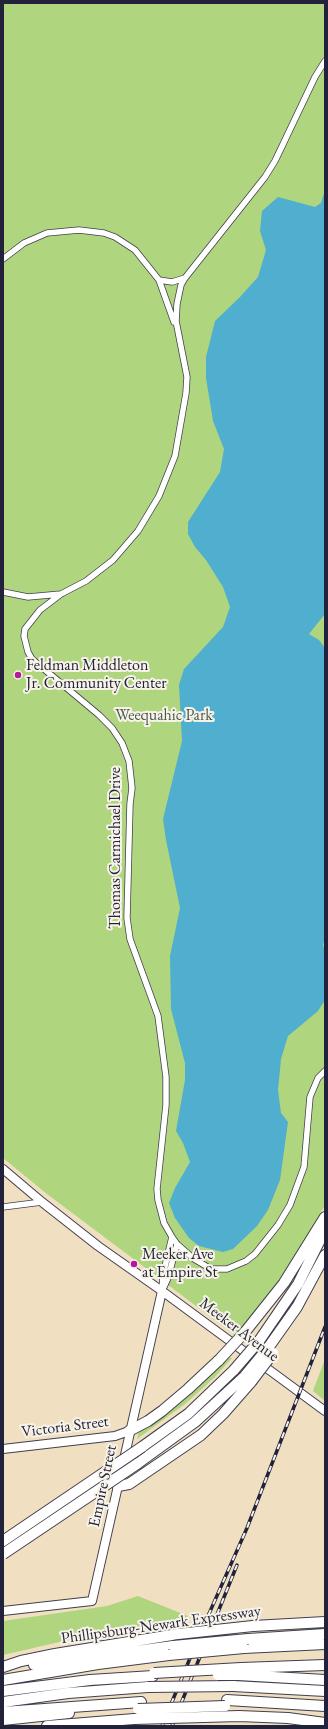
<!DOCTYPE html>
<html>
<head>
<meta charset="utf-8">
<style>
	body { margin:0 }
	#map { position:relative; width:328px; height:1729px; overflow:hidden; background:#f0e0c1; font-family:"EB Garamond",serif }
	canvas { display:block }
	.frame { position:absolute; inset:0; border:4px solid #22223b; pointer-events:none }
</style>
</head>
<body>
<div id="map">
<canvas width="328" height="1729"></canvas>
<div class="frame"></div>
</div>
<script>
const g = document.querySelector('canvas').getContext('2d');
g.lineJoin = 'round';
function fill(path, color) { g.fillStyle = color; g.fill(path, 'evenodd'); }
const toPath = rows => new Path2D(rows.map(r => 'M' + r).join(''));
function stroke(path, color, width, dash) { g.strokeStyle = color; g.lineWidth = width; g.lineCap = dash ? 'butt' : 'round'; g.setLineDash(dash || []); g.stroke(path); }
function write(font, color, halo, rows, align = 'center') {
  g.font = font + ' "EB Garamond",serif'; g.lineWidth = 4; g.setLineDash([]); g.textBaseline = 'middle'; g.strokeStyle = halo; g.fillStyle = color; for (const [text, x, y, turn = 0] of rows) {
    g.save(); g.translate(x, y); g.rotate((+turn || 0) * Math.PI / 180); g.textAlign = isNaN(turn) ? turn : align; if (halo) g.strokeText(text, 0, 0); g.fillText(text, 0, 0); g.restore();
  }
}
fill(toPath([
	[3,3,325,3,325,1205,286,1273,236,1336,47,1194,3,1158],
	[227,1357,232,1358,214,1378,185,1404,137,1439,139,1431],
	[325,1359,325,1401,313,1391],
	[138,1596,188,1616,178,1625,77,1638,3,1655,3,1621,107,1606]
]), '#afd57f');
fill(toPath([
	[325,190,325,614,309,634,319,640,325,648,325,937,323,945,325,951,325,1000,318,1011,288,1036,281,1059,278,1090,281,1113,288,1122,280,1180,268,1210,257,1226,233,1249,223,1252,199,1246,189,1238,175,1218,169,1203,175,1188,190,1162,183,1143,176,1131,185,1080,185,1063,171,1009,170,956,180,908,166,840,163,819,182,741,179,685,184,669,223,627,230,607,223,587,206,560,195,547,188,534,188,522,220,472,224,449,213,421,206,378,206,357,215,321,240,297,258,277,266,250,260,231,262,211,278,197,315,207,321,203]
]), '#50aece');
const street = toPath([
	[325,61,315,77,275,161,265,177,185,278,181,285,177,304,176,321,187,377,186,393,175,456,159,496,138,531,113,560,86,581,61,594,40,610,25,629,24,636,28,652,32,659,99,715,112,728,122,743,129,761,132,788,130,804,127,918,130,939,158,1016,166,1077,166,1105,157,1189,158,1200,164,1223,172,1237,177,1244,194,1259,211,1269,227,1269,246,1261,255,1254,278,1225,290,1205,304,1167,310,1097,318,1078,325,1071],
	[3,259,24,243,47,233,79,230,104,233,115,237,135,250,159,280,174,322],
	[159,280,172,282,185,278],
	[3,592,28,597,61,594],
	[3,1207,42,1202],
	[164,1287,168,1278,177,1244],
	[162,1291,163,1275,172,1237]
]);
const secondary = toPath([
	[3,1169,42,1202,98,1246,162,1291,325,1411],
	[3,1449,115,1436,129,1431],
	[3,1611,92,1601,162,1291]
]);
const highway = toPath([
	[245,1332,284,1283,325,1217],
	[259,1341,298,1284,325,1230],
	[268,1348,297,1307,325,1255],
	[129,1431,148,1421,162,1411,188,1389,219,1360],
	[142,1447,188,1414,234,1370],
	[137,1464,195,1422,244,1377],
	[118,1486,129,1484,201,1435,223,1414,251,1382],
	[253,1626,325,1622],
	[248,1639,325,1634],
	[244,1648,325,1644],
	[34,1665,173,1646],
	[3,1667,21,1661,55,1654,178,1634],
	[241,1668,325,1665],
	[238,1675,325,1680],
	[3,1680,98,1664,169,1655],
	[233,1686,325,1691],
	[3,1691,90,1680,153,1676],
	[227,1700,325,1706],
	[3,1702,68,1693,148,1687],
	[3,1712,141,1702],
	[3,1720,69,1713],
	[47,1726,134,1719]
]);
stroke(street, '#413e4f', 7);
stroke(secondary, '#413e4f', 10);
stroke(highway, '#413e4f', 12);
stroke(street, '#fff', 5.5);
stroke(secondary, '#fff', 8);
stroke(highway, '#fff', 10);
const rail = toPath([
	[162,1726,200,1634,247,1528,325,1327],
	[172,1726,237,1565]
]);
stroke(rail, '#22223b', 3.5);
stroke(rail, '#f7f3e8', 2, [6]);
const highwayBridge = toPath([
	[219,1360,245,1332],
	[234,1370,259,1341],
	[244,1377,268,1348],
	[251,1382,273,1353],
	[3,1541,142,1447],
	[3,1554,137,1464],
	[178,1634,253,1626],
	[173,1646,248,1639],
	[169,1655,244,1648],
	[154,1673,241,1668],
	[218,1675,238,1675],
	[148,1687,233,1686],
	[138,1709,225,1706],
	[134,1719,239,1716,288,1718,325,1723]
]);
stroke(highwayBridge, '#413e4f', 12, []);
stroke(highwayBridge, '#fff', 10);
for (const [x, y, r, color] of [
	[18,675,4,"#b5179e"],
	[134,1264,4,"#b5179e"]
]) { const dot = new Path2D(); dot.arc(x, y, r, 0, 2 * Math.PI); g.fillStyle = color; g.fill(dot); stroke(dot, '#f7f3e8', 1.5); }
write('16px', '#22223b', '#f7f3e8', [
	["Feldman Middleton",26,666],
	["Jr. Community Center",26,684],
	["Meeker Ave",142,1255],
	["at Empire St",142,1273]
], 'left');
write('16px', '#4c584f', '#f7f3e8', [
	["Weequahic Park",164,716]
]);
write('16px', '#22223b', '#f7f3e8', [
	["Thomas Carmichael Drive",116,848,-90],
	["Meeker Avenue",239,1330,37],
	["Victoria Street",65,1427,-7],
	["Empire Street",103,1486,-78],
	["Phillipsburg-Newark Expressway",161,1625,-8]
]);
</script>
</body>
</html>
